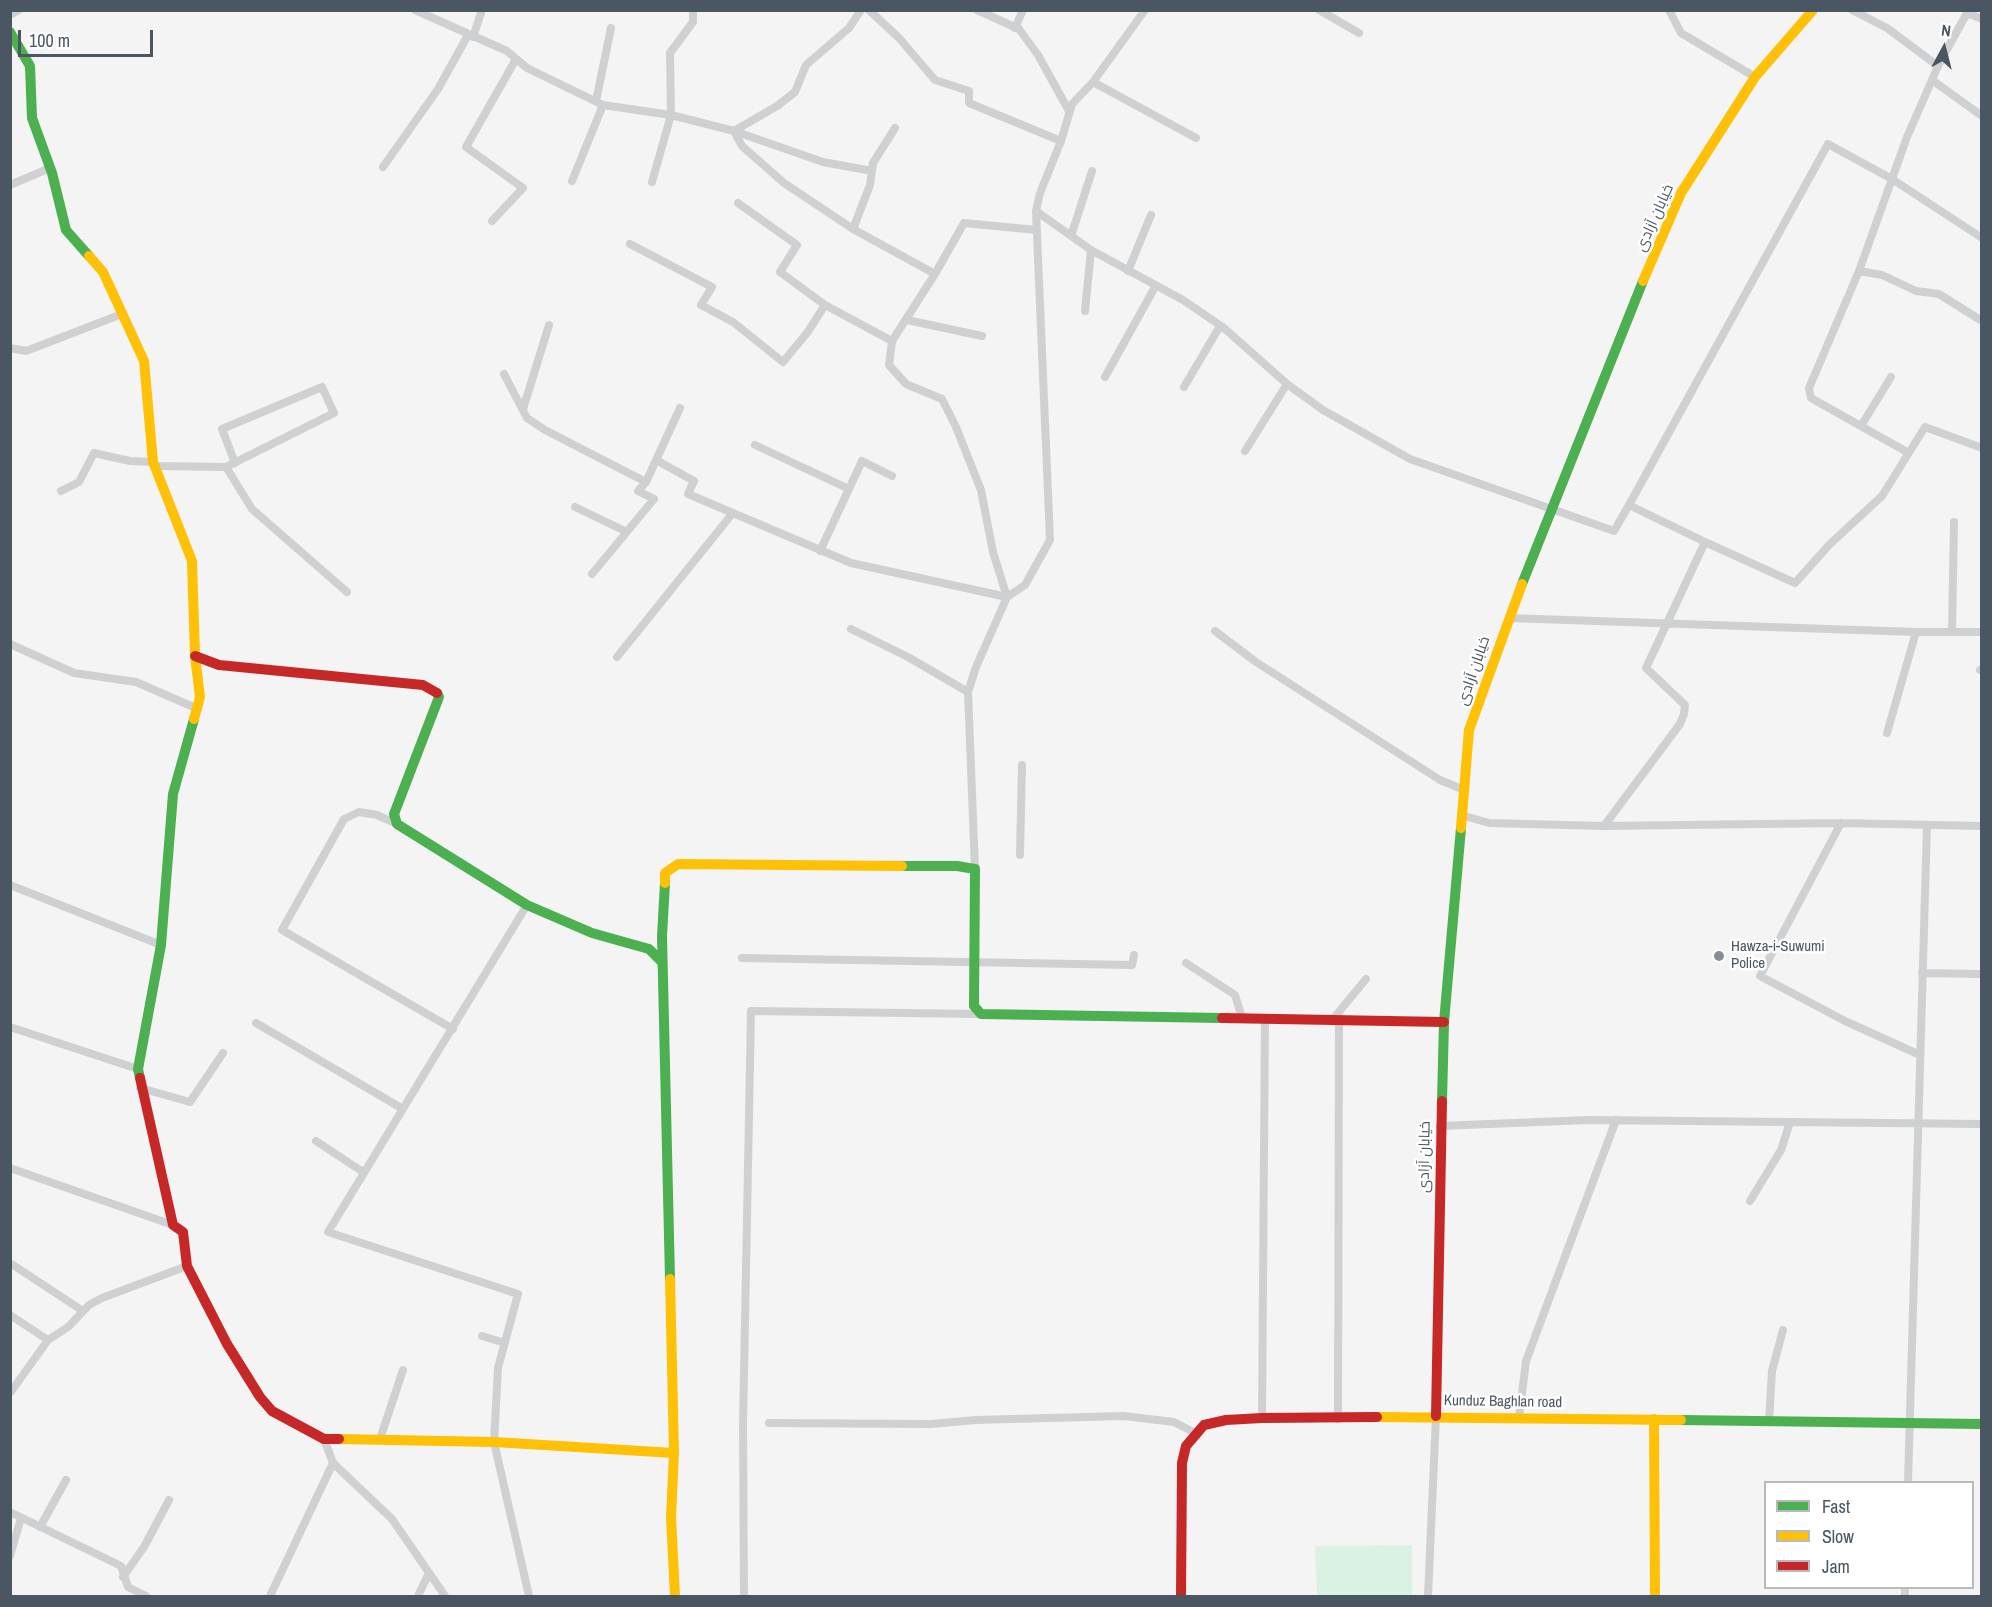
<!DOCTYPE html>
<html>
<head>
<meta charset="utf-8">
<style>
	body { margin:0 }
	#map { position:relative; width:1992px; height:1607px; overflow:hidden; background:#f4f4f4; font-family:"Archivo Narrow",sans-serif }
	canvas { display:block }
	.frame { position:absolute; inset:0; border:12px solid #4a5661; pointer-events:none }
	.legend { position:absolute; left:1764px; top:1481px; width:210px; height:108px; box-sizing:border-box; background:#fff; border:2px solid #b7bbc0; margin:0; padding:8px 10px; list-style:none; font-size:18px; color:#4a5661 }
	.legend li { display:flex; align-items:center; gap:12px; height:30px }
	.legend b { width:30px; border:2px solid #b7bbc0 }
	.north { position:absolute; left:1914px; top:18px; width:60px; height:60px; -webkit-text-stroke:4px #fff; paint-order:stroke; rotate:7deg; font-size:16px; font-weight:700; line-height:24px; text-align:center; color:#4a5661 }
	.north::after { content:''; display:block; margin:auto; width:21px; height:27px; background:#4a5661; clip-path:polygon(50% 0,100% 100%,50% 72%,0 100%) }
	.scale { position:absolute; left:18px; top:30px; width:135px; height:27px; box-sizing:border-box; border:3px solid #4a5661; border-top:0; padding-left:8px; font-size:18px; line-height:21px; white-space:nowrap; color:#4a5661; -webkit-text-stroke:4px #fff; paint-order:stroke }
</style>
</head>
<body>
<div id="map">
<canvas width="1992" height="1607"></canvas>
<div class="frame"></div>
<ul class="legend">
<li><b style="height:8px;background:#4caf50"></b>Fast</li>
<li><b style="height:8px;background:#ffc107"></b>Slow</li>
<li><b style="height:8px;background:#c62828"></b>Jam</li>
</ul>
<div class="north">N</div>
<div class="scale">100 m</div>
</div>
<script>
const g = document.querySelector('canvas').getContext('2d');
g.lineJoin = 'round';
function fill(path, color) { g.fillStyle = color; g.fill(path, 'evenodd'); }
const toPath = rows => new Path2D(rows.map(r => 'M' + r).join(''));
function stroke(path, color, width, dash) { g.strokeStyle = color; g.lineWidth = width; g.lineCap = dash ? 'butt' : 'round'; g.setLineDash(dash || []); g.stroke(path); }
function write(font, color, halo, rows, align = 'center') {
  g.font = font + ' "Archivo Narrow",Cairo,sans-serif'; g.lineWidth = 5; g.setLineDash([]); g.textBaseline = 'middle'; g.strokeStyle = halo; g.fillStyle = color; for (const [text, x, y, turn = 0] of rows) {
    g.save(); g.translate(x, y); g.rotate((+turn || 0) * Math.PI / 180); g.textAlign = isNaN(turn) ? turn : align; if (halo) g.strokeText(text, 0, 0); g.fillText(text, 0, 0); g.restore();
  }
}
fill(toPath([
	[1412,1545,1412,1596,1317,1596,1315,1546]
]), '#d9f2e3');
stroke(toPath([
	[415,10,507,51,527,68,603,105,671,115,670,53,693,22,693,10],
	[861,10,849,28,806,65,795,92,777,106,734,131,742,146,784,183,853,229,935,274,892,341],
	[869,10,899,38,935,80,969,91,969,103,1061,141],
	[977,10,1019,29,1038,55,1069,111],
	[1319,10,1359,33],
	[1669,10,1681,33,1755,77],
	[1852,10,1887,28,1938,66,1932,80],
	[10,15,19,10],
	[1015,28,1023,10],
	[473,37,482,10],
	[1938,66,1967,13,1982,19],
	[1093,82,1196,138],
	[596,101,611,28],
	[383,167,438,89,468,35],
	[872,171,873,163,895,128],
	[572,181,603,105],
	[652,182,671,115,734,131,823,162,872,171,870,185,853,229],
	[10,185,50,168],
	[738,203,797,245,780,272,825,305],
	[1036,211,1091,250,1183,300,1224,328,1287,384,1323,410,1410,459,1614,531,1629,505,1705,542,1646,668,1685,705,1684,714,1680,724,1604,826],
	[492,221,523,188,466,147,516,59],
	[1071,236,1092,171],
	[630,244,712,287,701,305,733,322,783,362,807,333,825,305,892,341,889,365,906,384,942,399,956,427,981,490,993,552,1007,597],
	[1128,271,1151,215],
	[1859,271,1882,275,1916,291,1939,294,1982,321],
	[935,274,964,223,1037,230],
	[1085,311,1091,250],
	[907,320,982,336],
	[10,348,26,351,122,314],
	[504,374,527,418,545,430,646,482],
	[1105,377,1155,287],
	[1184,387,1220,326],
	[523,409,549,325],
	[1861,426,1891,377],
	[755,445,849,489],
	[1245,451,1287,384],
	[1907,452,1811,398,1809,388,1859,271,1907,137,1932,80,1982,116],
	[656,460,694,481,688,494,851,563,1007,597],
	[155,466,226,467,252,509,347,592],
	[226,467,334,413,322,387,222,429,235,463],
	[61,491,79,482,94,453,130,461,153,462],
	[1629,505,1828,144,1892,179,1982,238],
	[575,507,625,531],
	[1705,542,1795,583,1830,544,1882,496,1925,427,1982,448],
	[820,551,862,461,892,476],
	[592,574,654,499,638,491,646,482,680,408],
	[1509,618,1916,632,1982,632],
	[851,629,908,657,968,692],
	[1215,631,1256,662,1440,780,1462,789],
	[1952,632,1954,522],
	[10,644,74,673,136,682,198,709],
	[617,657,732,514],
	[1980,670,1982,671],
	[1887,733,1916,632],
	[1461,815,1489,823,1604,826,1841,823,1982,826],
	[1841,823,1760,976,1845,1021,1920,1055],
	[397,824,377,815,359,812,344,819,282,930,453,1029],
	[1020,855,1022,765],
	[975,869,968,692,976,667,1007,597,1025,585,1050,540,1036,211,1040,193,1061,141,1072,104,1093,82,1145,10],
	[10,885,161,945],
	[527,905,328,1232,518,1294,498,1368,494,1442,529,1596],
	[742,958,1132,965,1134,955],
	[1186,963,1235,995,1242,1018],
	[1922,973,1982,974],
	[1333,1019,1366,979],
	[256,1023,403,1109],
	[10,1027,138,1069],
	[140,1088,190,1102,223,1053],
	[1440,1126,1588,1120,1982,1124],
	[316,1141,363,1172],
	[10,1168,173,1225],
	[1750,1201,1781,1150,1790,1122],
	[10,1263,83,1311],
	[10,1315,48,1340],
	[482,1336,505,1343],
	[10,1393,48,1340,68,1327,89,1305,102,1298,187,1266],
	[1519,1417,1526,1361,1616,1120],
	[1262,1418,1265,1018],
	[1338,1419,1339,1018],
	[1769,1420,1772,1371,1783,1330],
	[769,1423,931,1424,976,1420,1124,1416,1174,1422,1195,1433],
	[324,1439,333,1463,392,1519,445,1596],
	[380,1439,403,1370],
	[1908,1482,1927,825],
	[10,1512,121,1566,128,1587,146,1596],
	[40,1527,66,1480],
	[10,1556,21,1518],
	[123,1577,144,1547,169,1500],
	[270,1596,333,1463],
	[418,1596,429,1573],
	[744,1596,743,1425,751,1011,981,1014],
	[1428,1596,1436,1416],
	[1905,1596,1905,1588]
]), '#ced0d2', 8);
stroke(toPath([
	[10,32,30,66,32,118,52,173,66,230,89,256],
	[1522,584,1643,281],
	[437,693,439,697,394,814,397,824,527,905,592,933,649,949,662,962],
	[902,866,957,866,975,869,974,1006,981,1014,1222,1018],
	[665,883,662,936,670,1279],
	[140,1078,138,1069,161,945,173,794,194,719],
	[1442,1101,1444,1022,1461,828],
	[1681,1420,1982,1424]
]), '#4caf50', 10);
stroke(toPath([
	[89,256,103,272,144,361,153,462,192,561,195,656,200,697,194,719],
	[1643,281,1681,193,1755,77,1813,10],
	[1461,828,1469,730,1522,584],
	[665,883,665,873,678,864,902,866],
	[670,1279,674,1453,671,1517,675,1596],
	[1377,1417,1681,1420],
	[1654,1419,1655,1596],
	[339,1439,494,1442,674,1453]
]), '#ffc107', 10);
stroke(toPath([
	[195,656,219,665,423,685,437,693],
	[1222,1018,1444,1022],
	[140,1078,173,1225,183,1232,187,1266,227,1344,260,1397,272,1411,324,1439,339,1439],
	[1436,1416,1442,1101],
	[1181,1596,1182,1463,1186,1446,1204,1425,1226,1420,1262,1418,1377,1417]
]), '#c62828', 10);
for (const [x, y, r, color] of [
	[1719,956,6,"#868d94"]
]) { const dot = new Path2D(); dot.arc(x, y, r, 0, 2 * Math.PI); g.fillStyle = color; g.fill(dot); stroke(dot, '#fff', 2); }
write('15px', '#4a5661', '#fff', [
	["خیابان آزادی",1655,218,-66],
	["خیابان آزادی",1474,671,-71],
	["خیابان آزادی",1425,1157,-89],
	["Kunduz Baghlan road",1503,1402,1]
]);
write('15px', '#4a5661', '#fff', [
	["Hawza-i-Suwumi",1731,947],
	["Police",1731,964]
], 'left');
</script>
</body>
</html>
